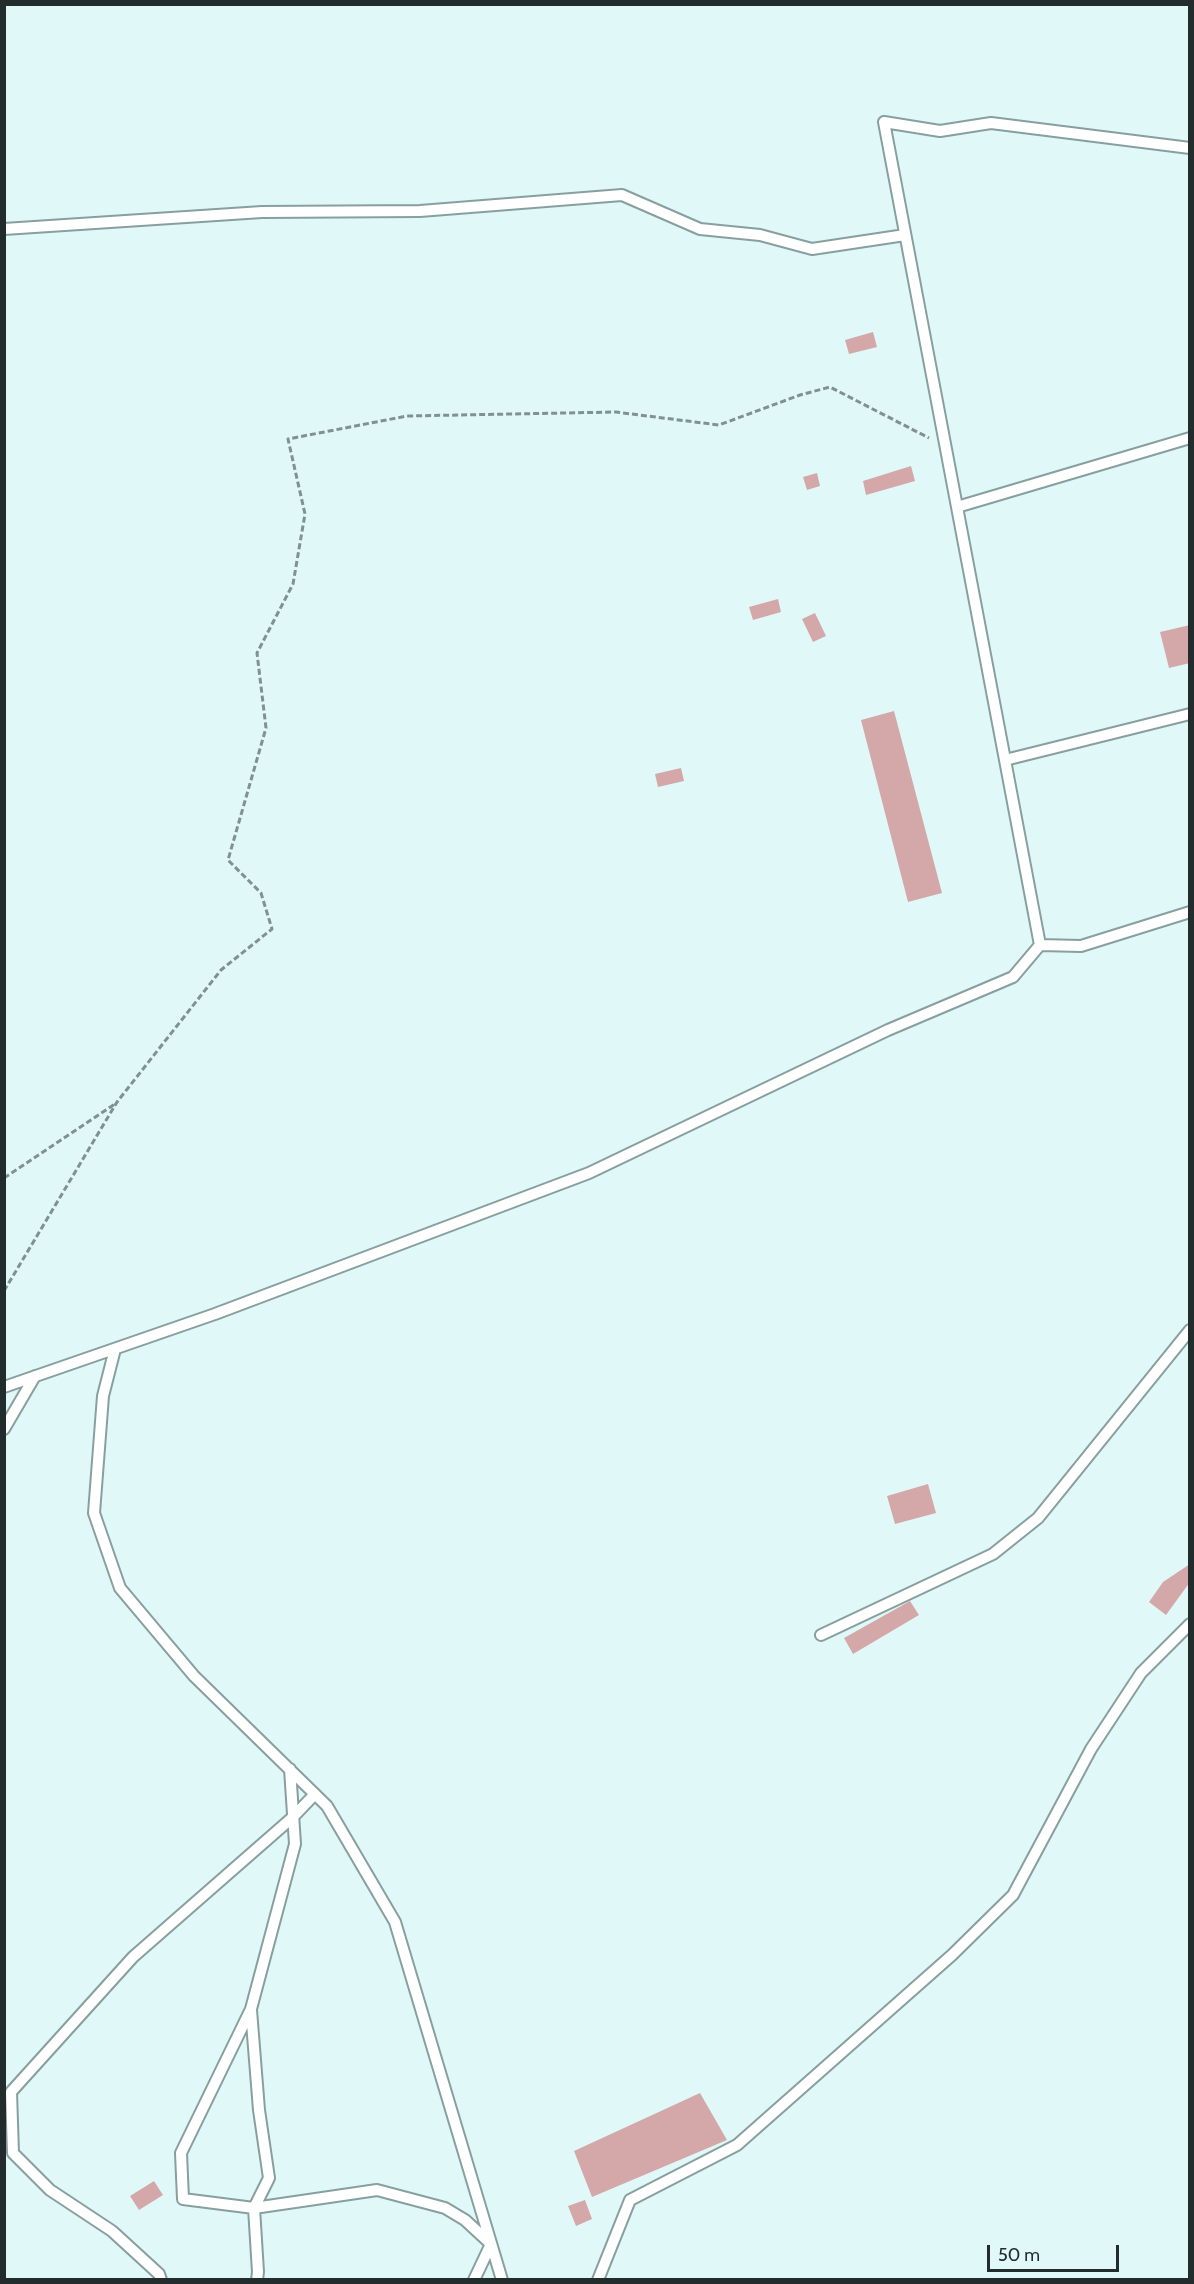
<!DOCTYPE html>
<html>
<head>
<meta charset="utf-8">
<style>
	body { margin:0 }
	#map { position:relative; width:1194px; height:2284px; overflow:hidden; background:#e0f9f8; font-family:Cabin,sans-serif }
	canvas { display:block }
	.frame { position:absolute; inset:0; border:6px solid #232c2c; pointer-events:none }
	.scale { position:absolute; left:987px; top:2245px; width:132px; height:27px; box-sizing:border-box; border:3px solid #232c2c; border-top:0; padding-left:8px; font-size:18px; line-height:21px; white-space:nowrap; color:#232c2c; -webkit-text-stroke:4px #e0f9f8; paint-order:stroke }
</style>
</head>
<body>
<div id="map">
<canvas width="1194" height="2284"></canvas>
<div class="frame"></div>
<div class="scale">50 m</div>
</div>
<script>
const g = document.querySelector('canvas').getContext('2d');
g.lineJoin = 'round';
function fill(path, color) { g.fillStyle = color; g.fill(path, 'evenodd'); }
const toPath = rows => new Path2D(rows.map(r => 'M' + r).join(''));
function stroke(path, color, width, dash) { g.strokeStyle = color; g.lineWidth = width; g.lineCap = dash ? 'butt' : 'round'; g.setLineDash(dash || []); g.stroke(path); }
fill(toPath([
	[873,332,877,347,849,354,845,340],
	[911,466,915,481,866,495,863,481],
	[817,473,820,486,807,490,803,477],
	[778,599,781,612,753,620,749,607],
	[815,613,826,636,813,642,802,619],
	[1190,625,1190,663,1169,668,1160,632],
	[894,711,942,893,908,902,861,720],
	[681,768,684,781,658,787,655,774],
	[928,1484,936,1513,895,1524,887,1496],
	[1190,1564,1190,1582,1166,1615,1149,1602,1163,1582],
	[910,1601,919,1615,853,1654,844,1638],
	[700,2093,727,2140,592,2197,574,2151],
	[154,2181,163,2195,139,2210,130,2196],
	[585,2200,592,2219,576,2226,568,2206]
]), '#d4a8a9');
const service = toPath([
	[4,229,262,212,420,211,622,195,700,229,760,235,812,249,905,235],
	[957,507,884,122,940,131,991,123,1190,148],
	[1005,760,957,507,1190,438],
	[1040,945,1081,946,1190,912],
	[115,1349,103,1396,94,1513,120,1588,194,1676,327,1806,395,1922,502,2280],
	[4,1387,215,1314,589,1173,888,1030,1013,977,1040,945,1005,760,1190,714],
	[4,1429,35,1376],
	[821,1635,993,1554,1038,1518,1190,1330],
	[290,1769,295,1844,251,2009,181,2153,183,2199,254,2208,377,2190,445,2208,465,2220,491,2244,474,2280],
	[251,2010,259,2110,269,2178,254,2208,258,2272,257,2280],
	[161,2280,159,2274,112,2231,50,2190,13,2153,11,2092,133,1957,293,1817,315,1794],
	[598,2280,630,2200,737,2145,952,1955,1013,1895,1091,1749,1141,1673,1190,1624]
]);
stroke(service, '#889f9f', 14);
stroke(toPath([
	[4,1178,115,1104],
	[4,1291,117,1102,221,970,272,929,261,893,228,860,266,728,257,653,293,584,305,514,288,439,407,416,616,412,719,425,800,395,830,387,929,438]
]), '#809190', 3, [6, 3]);
stroke(service, '#fff', 10);
</script>
</body>
</html>
